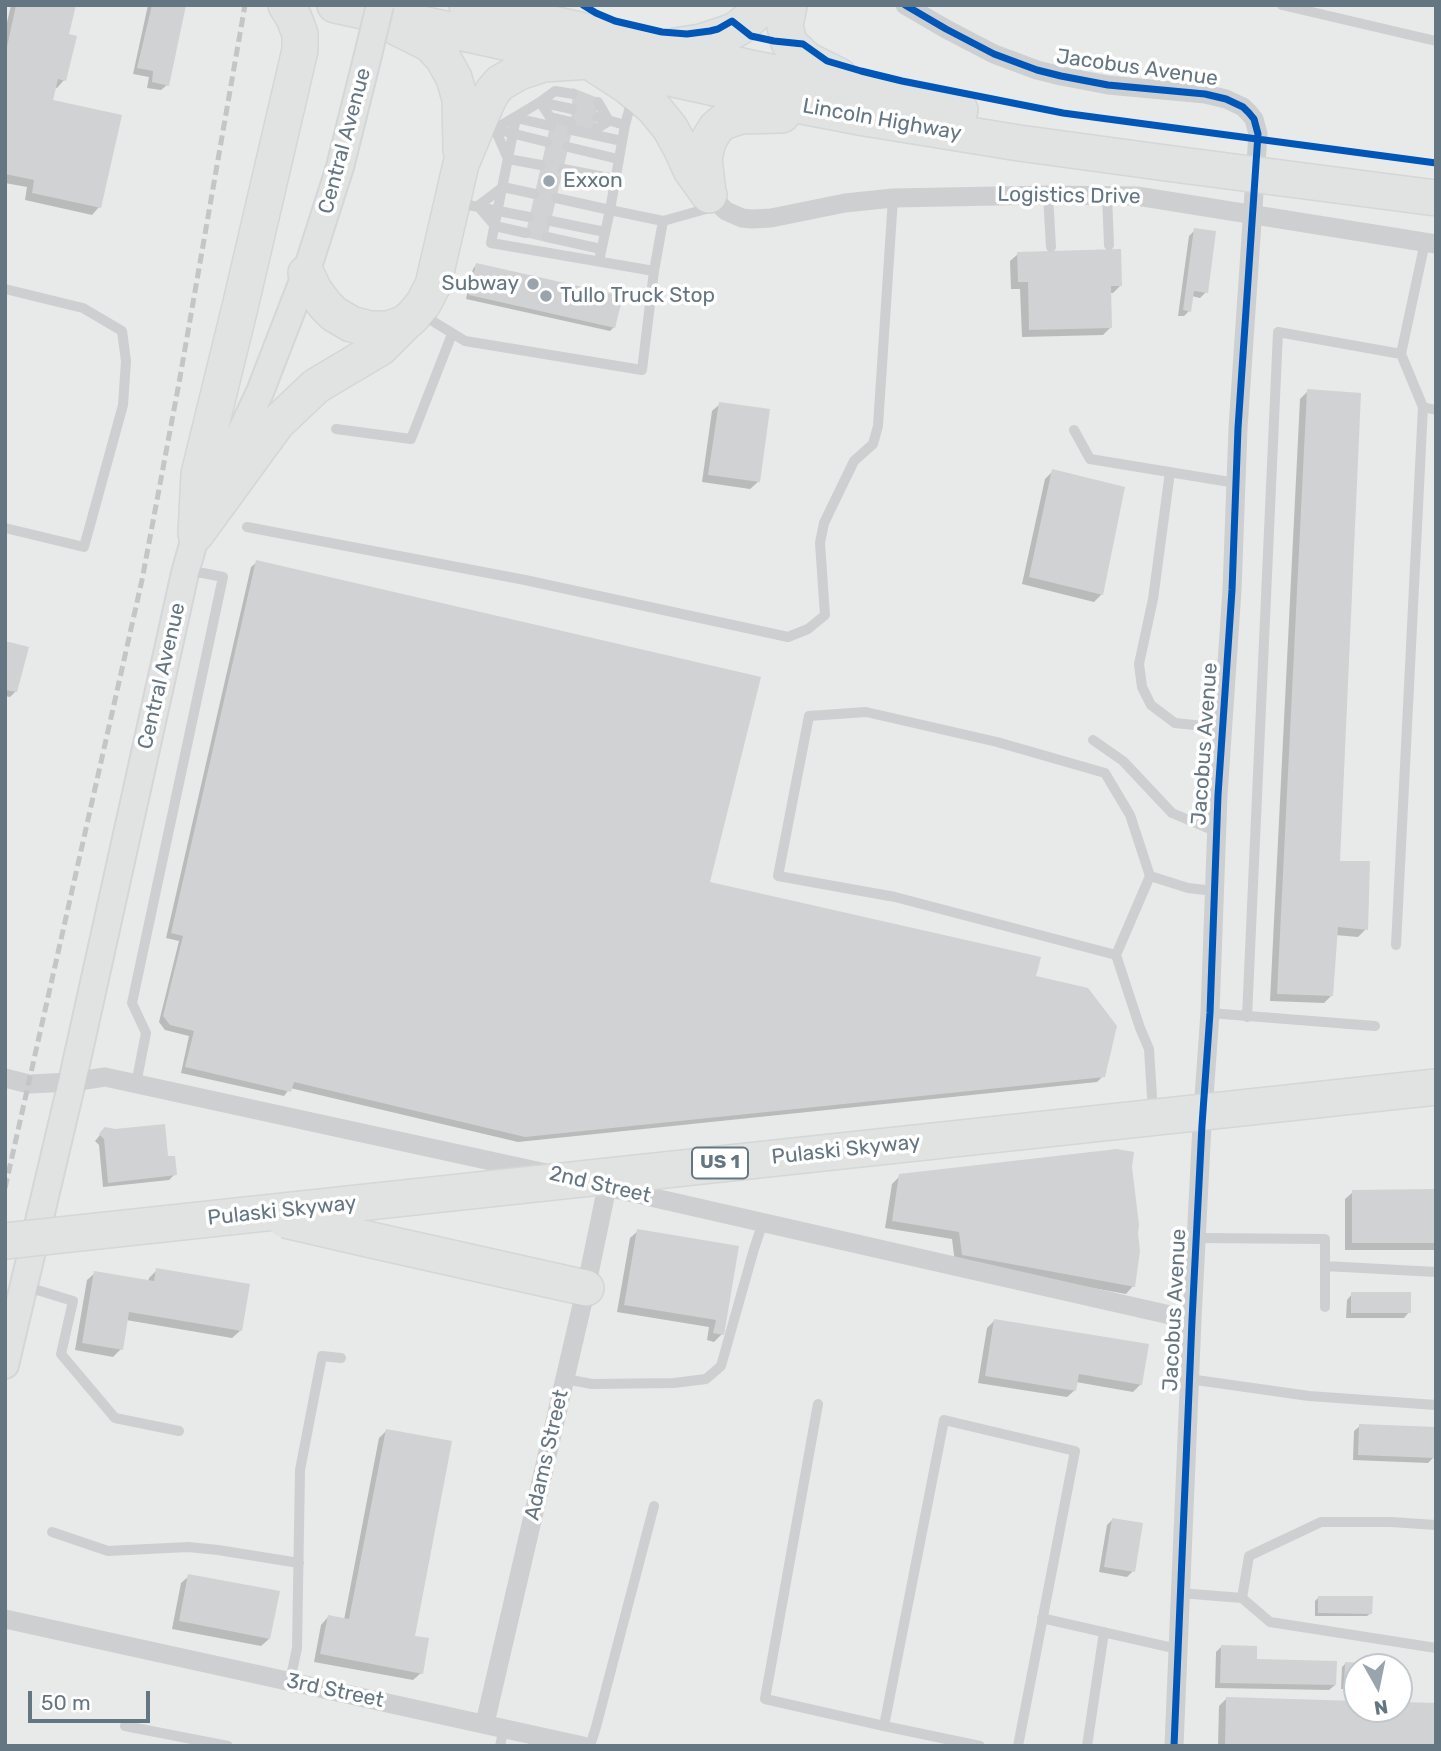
<!DOCTYPE html>
<html>
<head>
<meta charset="utf-8">
<style>
	body { margin:0 }
	#map { position:relative; width:1441px; height:1751px; overflow:hidden; background:#f9f9f9; font-family:Rubik,sans-serif }
	canvas { display:block }
	.frame { position:absolute; inset:0; border:7px solid #657683; pointer-events:none }
	.north { position:absolute; left:1343px; top:1653px; width:70px; height:70px; box-sizing:border-box; background:#fff; border:2px solid #c1c8cd; border-radius:50%; rotate:171deg; font-size:19px; font-weight:700; line-height:28px; text-align:center; color:#657683 }
	.north::after { content:''; display:block; margin:auto; width:24px; height:32px; background:#99a4ac; clip-path:polygon(50% 0,100% 100%,50% 72%,0 100%) }
	.scale { position:absolute; left:28px; top:1691px; width:122px; height:32px; box-sizing:border-box; border:4px solid #657683; border-top:0; padding-left:9px; font-size:21px; line-height:24px; white-space:nowrap; color:#657683; -webkit-text-stroke:5px #fff; paint-order:stroke }
</style>
</head>
<body>
<div id="map">
<canvas width="1441" height="1751"></canvas>
<div class="frame"></div>
<div class="north">N</div>
<div class="scale">50 m</div>
</div>
<script>
const g = document.querySelector('canvas').getContext('2d');
g.lineJoin = 'round';
function fill(path, color) { g.fillStyle = color; g.fill(path, 'evenodd'); }
const toPath = rows => new Path2D(rows.map(r => 'M' + r).join(''));
function stroke(path, color, width, dash) { g.strokeStyle = color; g.lineWidth = width; g.lineCap = dash ? 'butt' : 'round'; g.setLineDash(dash || []); g.stroke(path); }
function write(font, color, halo, rows, align = 'center') {
  g.font = font + ' Rubik,sans-serif'; g.lineWidth = 7; g.setLineDash([]); g.textBaseline = 'middle'; g.strokeStyle = halo; g.fillStyle = color; for (const [text, x, y, turn = 0] of rows) {
    g.save(); g.translate(x, y); g.rotate((+turn || 0) * Math.PI / 180); g.textAlign = isNaN(turn) ? turn : align; if (halo) g.strokeText(text, 0, 0); g.fillText(text, 0, 0); g.restore();
  }
}
fill(toPath([
	[5,5,1436,5,1436,1746,5,1746],
	[1357,1667,1399,1667,1399,1709,1357,1709]
]), '#e8e9e9');
fill(toPath([
	[11,5,74,6,67,35,64,80,57,88,54,87,51,102,99,207,92,215,25,200,27,187,5,183,5,31],
	[148,5,184,5,167,85,161,90,147,88,149,77,133,74],
	[1195,230,1206,292,1200,298,1192,296,1189,311,1184,316,1178,316,1189,236],
	[1018,254,1121,285,1113,293,1110,293,1111,327,1103,335,1022,337,1020,289,1011,289,1010,261],
	[476,265,614,327,610,331,466,299,473,269],
	[1308,391,1338,862,1366,929,1358,937,1335,935,1331,996,1324,1003,1270,1001,1300,399],
	[720,404,758,482,750,489,702,482,712,411],
	[1053,471,1102,594,1094,602,1022,584,1045,479],
	[257,562,708,884,1103,1076,1097,1082,518,1142,290,1088,284,1096,181,1073,189,1036,165,1030,159,1022,179,941,166,938,251,567],
	[5,643,16,691,10,697,5,696],
	[100,1135,166,1158,175,1174,169,1180,103,1187,99,1145,95,1141],
	[1130,1167,1133,1286,1126,1294,955,1263,952,1239,885,1228,892,1184,900,1176],
	[1436,1191,1436,1250,1345,1250,1345,1199,1353,1192],
	[638,1231,737,1248,722,1334,714,1342,707,1340,709,1327,617,1312,630,1238],
	[157,1270,240,1331,232,1338,126,1320,121,1349,113,1357,75,1350,87,1280,95,1273,148,1282,149,1278],
	[1352,1294,1409,1312,1404,1318,1346,1318,1347,1300],
	[995,1320,1141,1384,1133,1392,1076,1382,1075,1390,1067,1397,978,1383,987,1328],
	[1360,1426,1434,1457,1428,1463,1353,1460,1354,1431],
	[386,1431,413,1637,421,1673,413,1680,314,1662,321,1625,328,1617,344,1620,379,1438],
	[1113,1519,1133,1571,1127,1577,1099,1572,1107,1525],
	[189,1576,269,1639,261,1646,172,1629,181,1583],
	[1319,1597,1371,1613,1367,1616,1315,1616,1315,1601],
	[1221,1647,1255,1661,1335,1685,1329,1690,1215,1688,1216,1652],
	[1345,1664,1380,1667,1357,1667,1357,1689,1341,1689,1342,1667],
	[1227,1698,1357,1702,1357,1709,1399,1709,1399,1704,1436,1746,1218,1746,1219,1706]
]), '#0003');
fill(toPath([
	[16,5,76,5,69,34,77,36,66,81,58,79,53,100,122,115,101,208,32,193,34,180,5,174,5,56],
	[152,5,186,5,169,86,152,82,153,71,137,68],
	[573,88,598,98,595,134,571,124],
	[551,122,573,127,546,242,525,237],
	[1194,228,1216,231,1208,293,1194,291,1191,312,1183,310],
	[1121,249,1122,286,1111,286,1112,328,1029,330,1028,282,1018,282,1017,252],
	[476,263,623,296,615,328,469,295],
	[1307,389,1361,393,1340,861,1370,861,1368,930,1338,927,1333,996,1277,994],
	[719,402,770,409,760,482,708,475],
	[1052,469,1125,487,1103,595,1029,577],
	[256,560,761,677,710,882,1041,957,1036,976,1088,988,1117,1026,1105,1077,525,1137,294,1082,291,1092,185,1067,194,1031,170,1025,163,1016,183,936,171,933],
	[5,641,29,647,17,692,5,690],
	[165,1124,168,1156,175,1156,177,1175,108,1183,104,1139,99,1134,102,1130,105,1127,115,1129],
	[1117,1149,1134,1152,1132,1167,1139,1225,1138,1233,1140,1251,1135,1287,962,1255,959,1232,892,1221,899,1174],
	[1436,1189,1436,1243,1352,1243,1352,1190],
	[637,1229,739,1246,724,1335,713,1333,716,1320,624,1305],
	[156,1268,250,1284,242,1331,129,1312,123,1350,82,1343,94,1271,154,1281],
	[1351,1292,1411,1292,1411,1313,1351,1313],
	[994,1319,1149,1344,1142,1385,1079,1374,1076,1391,985,1376],
	[1359,1424,1436,1427,1435,1458,1358,1455],
	[386,1429,452,1441,415,1636,429,1638,423,1674,320,1654,328,1615,349,1619],
	[1112,1518,1143,1523,1135,1572,1104,1567],
	[188,1574,280,1591,270,1639,179,1621],
	[1318,1596,1373,1596,1372,1614,1318,1613],
	[1221,1645,1257,1646,1257,1659,1337,1661,1336,1685,1220,1683],
	[1345,1662,1382,1664,1382,1667,1357,1667,1357,1686,1344,1686],
	[1226,1697,1357,1701,1357,1709,1399,1709,1399,1702,1436,1703,1436,1746,1225,1746]
]), '#d0d2d3');
const secondary = toPath([
	[5,1365,72,1082,185,573,196,534,208,501,260,392,306,273,340,167,367,59]
]);
const highway = toPath([
	[335,5,760,98,865,118,1019,143,1181,165],
	[467,5,751,68,960,110],
	[789,5,785,26,789,43,807,60,839,76],
	[398,28,430,44,443,58,449,69,454,78,460,99,461,150],
	[675,46,701,42,731,32,740,27,765,5],
	[708,192,704,159,708,141,716,128,723,122,741,116,782,115],
	[306,273,314,290,325,305,334,314,351,324,370,329,389,329,405,323,412,317,423,304,433,285,461,164,487,102,493,91,500,83,519,72,544,64,589,61,626,85,653,107,670,128,681,148,691,170,709,195],
	[196,534,199,474,240,307,300,50,300,34,294,18,286,5],
	[196,534,277,423,316,386,380,348,405,323],
	[367,1239,586,1288]
]);
stroke(secondary, '#d5d6d7', 30);
stroke(highway, '#d5d6d6', 38);
stroke(toPath([
	[1282,5,1436,41],
	[597,117,625,125],
	[516,118,551,126],
	[571,122,550,117,540,102,555,91,573,94],
	[492,127,495,129,508,159,541,165],
	[495,129,540,102,572,109],
	[495,129,547,142],
	[596,129,609,121,598,102],
	[572,130,622,141],
	[568,147,618,159],
	[563,169,615,179],
	[1048,195,1051,247],
	[1107,195,1109,245],
	[556,198,610,210,599,261],
	[458,203,529,217],
	[478,206,503,187,535,194],
	[478,206,495,226,526,233],
	[551,221,605,232],
	[663,221,713,207],
	[547,237,601,249],
	[491,243,654,271],
	[491,243,516,118],
	[5,289,83,308,122,331,126,361,123,405,84,547,5,528],
	[421,314,465,341,642,370,654,271,663,221,610,210,625,125,632,99],
	[1423,407,1436,410],
	[336,429,411,439,452,334],
	[1074,430,1090,459,1236,483],
	[1170,472,1153,599,1139,664,1142,687,1151,705,1175,723,1223,728],
	[247,527,525,580,788,637,808,629,825,615,820,543,824,523,854,461,873,444,878,426,893,198],
	[1093,740,1123,761,1172,813,1217,832],
	[1150,876,1116,955,895,897,778,876,809,716,866,712,997,742,1105,773,1130,815,1150,876,1188,888,1214,891],
	[1396,945,1423,407,1401,354,1425,242],
	[1116,955,1140,1028,1149,1049,1153,1112],
	[1210,1013,1375,1026],
	[1247,1017,1278,332,1401,354],
	[136,1084,146,1033,132,1003,223,577,203,573,188,573],
	[1196,1238,1325,1239,1325,1307],
	[1325,1266,1436,1272],
	[24,1286,73,1301,61,1354,115,1418,179,1431],
	[565,1379,592,1384,674,1383,706,1379,721,1366,754,1249,763,1222],
	[1189,1379,1309,1396,1436,1405],
	[818,1404,765,1699,884,1726],
	[52,1532,108,1551,188,1547,218,1550,299,1563],
	[1180,1593,1242,1598,1270,1622,1436,1648],
	[1242,1598,1249,1556,1321,1522,1391,1522,1436,1525],
	[1042,1618,1178,1649],
	[290,1681,297,1648,300,1470,322,1356,341,1358],
	[125,1726,228,1746],
	[500,1746,504,1728],
	[590,1746,596,1727,654,1506],
	[980,1746,884,1726,944,1420,1075,1451,1018,1746],
	[1087,1746,1104,1632]
]), '#cecfd0', 10);
stroke(toPath([
	[905,5,946,29,994,54,1037,70,1061,76,1108,85,1205,94,1226,99,1243,107,1249,113,1254,119,1258,134,1238,428,1232,590,1218,795,1210,1013,1202,1125,1192,1320,1174,1746],
	[709,195,726,211,742,218,752,219,771,218,845,203,893,198,1048,195,1137,196,1436,244],
	[5,1078,29,1084,72,1082,105,1077,546,1173],
	[602,1186,1192,1320],
	[5,1619,583,1746],
	[485,1723,586,1288,607,1187]
]), '#cecfd0', 19);
stroke(secondary, '#e1e2e2', 26);
stroke(highway, '#e1e2e2', 35);
stroke(toPath([
	[5,1188,142,580,179,383,245,5]
]), '#c3c5c6', 5, [10, 5]);
const secondaryBridge = toPath([
	[367,59,380,5]
]);
const highwayBridge = toPath([
	[1181,165,1436,198],
	[285,1220,367,1239],
	[5,1241,1436,1087]
]);
stroke(secondaryBridge, '#d5d6d7', 30, []);
stroke(highwayBridge, '#d5d6d6', 38, []);
stroke(secondaryBridge, '#e1e2e2', 26);
stroke(highwayBridge, '#e1e2e2', 35);
stroke(toPath([
	[583,5,596,13,615,21,662,32,687,34,710,31,718,29,732,21,751,36,774,41,803,44,827,61,861,71,902,81,1063,113,1436,163],
	[905,5,946,29,994,54,1037,70,1061,76,1108,85,1205,94,1226,99,1243,107,1249,113,1254,119,1258,134,1238,428,1232,590,1218,795,1210,1013,1202,1125,1192,1320,1174,1746]
]), '#0057b8', 7);
for (const [x, y, r, color] of [
	[549,181,7,"#99a4ac"],
	[533,284,7,"#99a4ac"],
	[546,296,7,"#99a4ac"]
]) { const dot = new Path2D(); dot.arc(x, y, r, 0, 2 * Math.PI); g.fillStyle = color; g.fill(dot); stroke(dot, '#fff', 2.5); }
for (const [x, y, w] of [
	[720,1163,56]
]) { const box = new Path2D(); box.roundRect(x - w / 2, y - 15.5, w, 31, 5); g.fillStyle = '#fff'; g.fill(box); stroke(box, '#657683', 2); }
write('bold 19px', '#657683', null, [
	["US 1",720,1163]
]);
write('21px', '#657683', '#fff', [
	["Jacobus Avenue",1137,68,8],
	["Lincoln Highway",882,120,10],
	["Central Avenue",345,141,-75],
	["Logistics Drive",1069,196,1],
	["Central Avenue",162,676,-77],
	["Jacobus Avenue",1205,744,-86],
	["Pulaski Skyway",846,1150,-6],
	["2nd Street",600,1185,13],
	["Pulaski Skyway",282,1211,-6],
	["Jacobus Avenue",1175,1310,-87],
	["Adams Street",547,1455,-77],
	["3rd Street",335,1691,12]
]);
write('21px', '#657683', '#fff', [
	["Exxon",563,181],
	["Subway",519,284,"right"],
	["Tullo Truck Stop",560,296]
], 'left');
</script>
</body>
</html>
